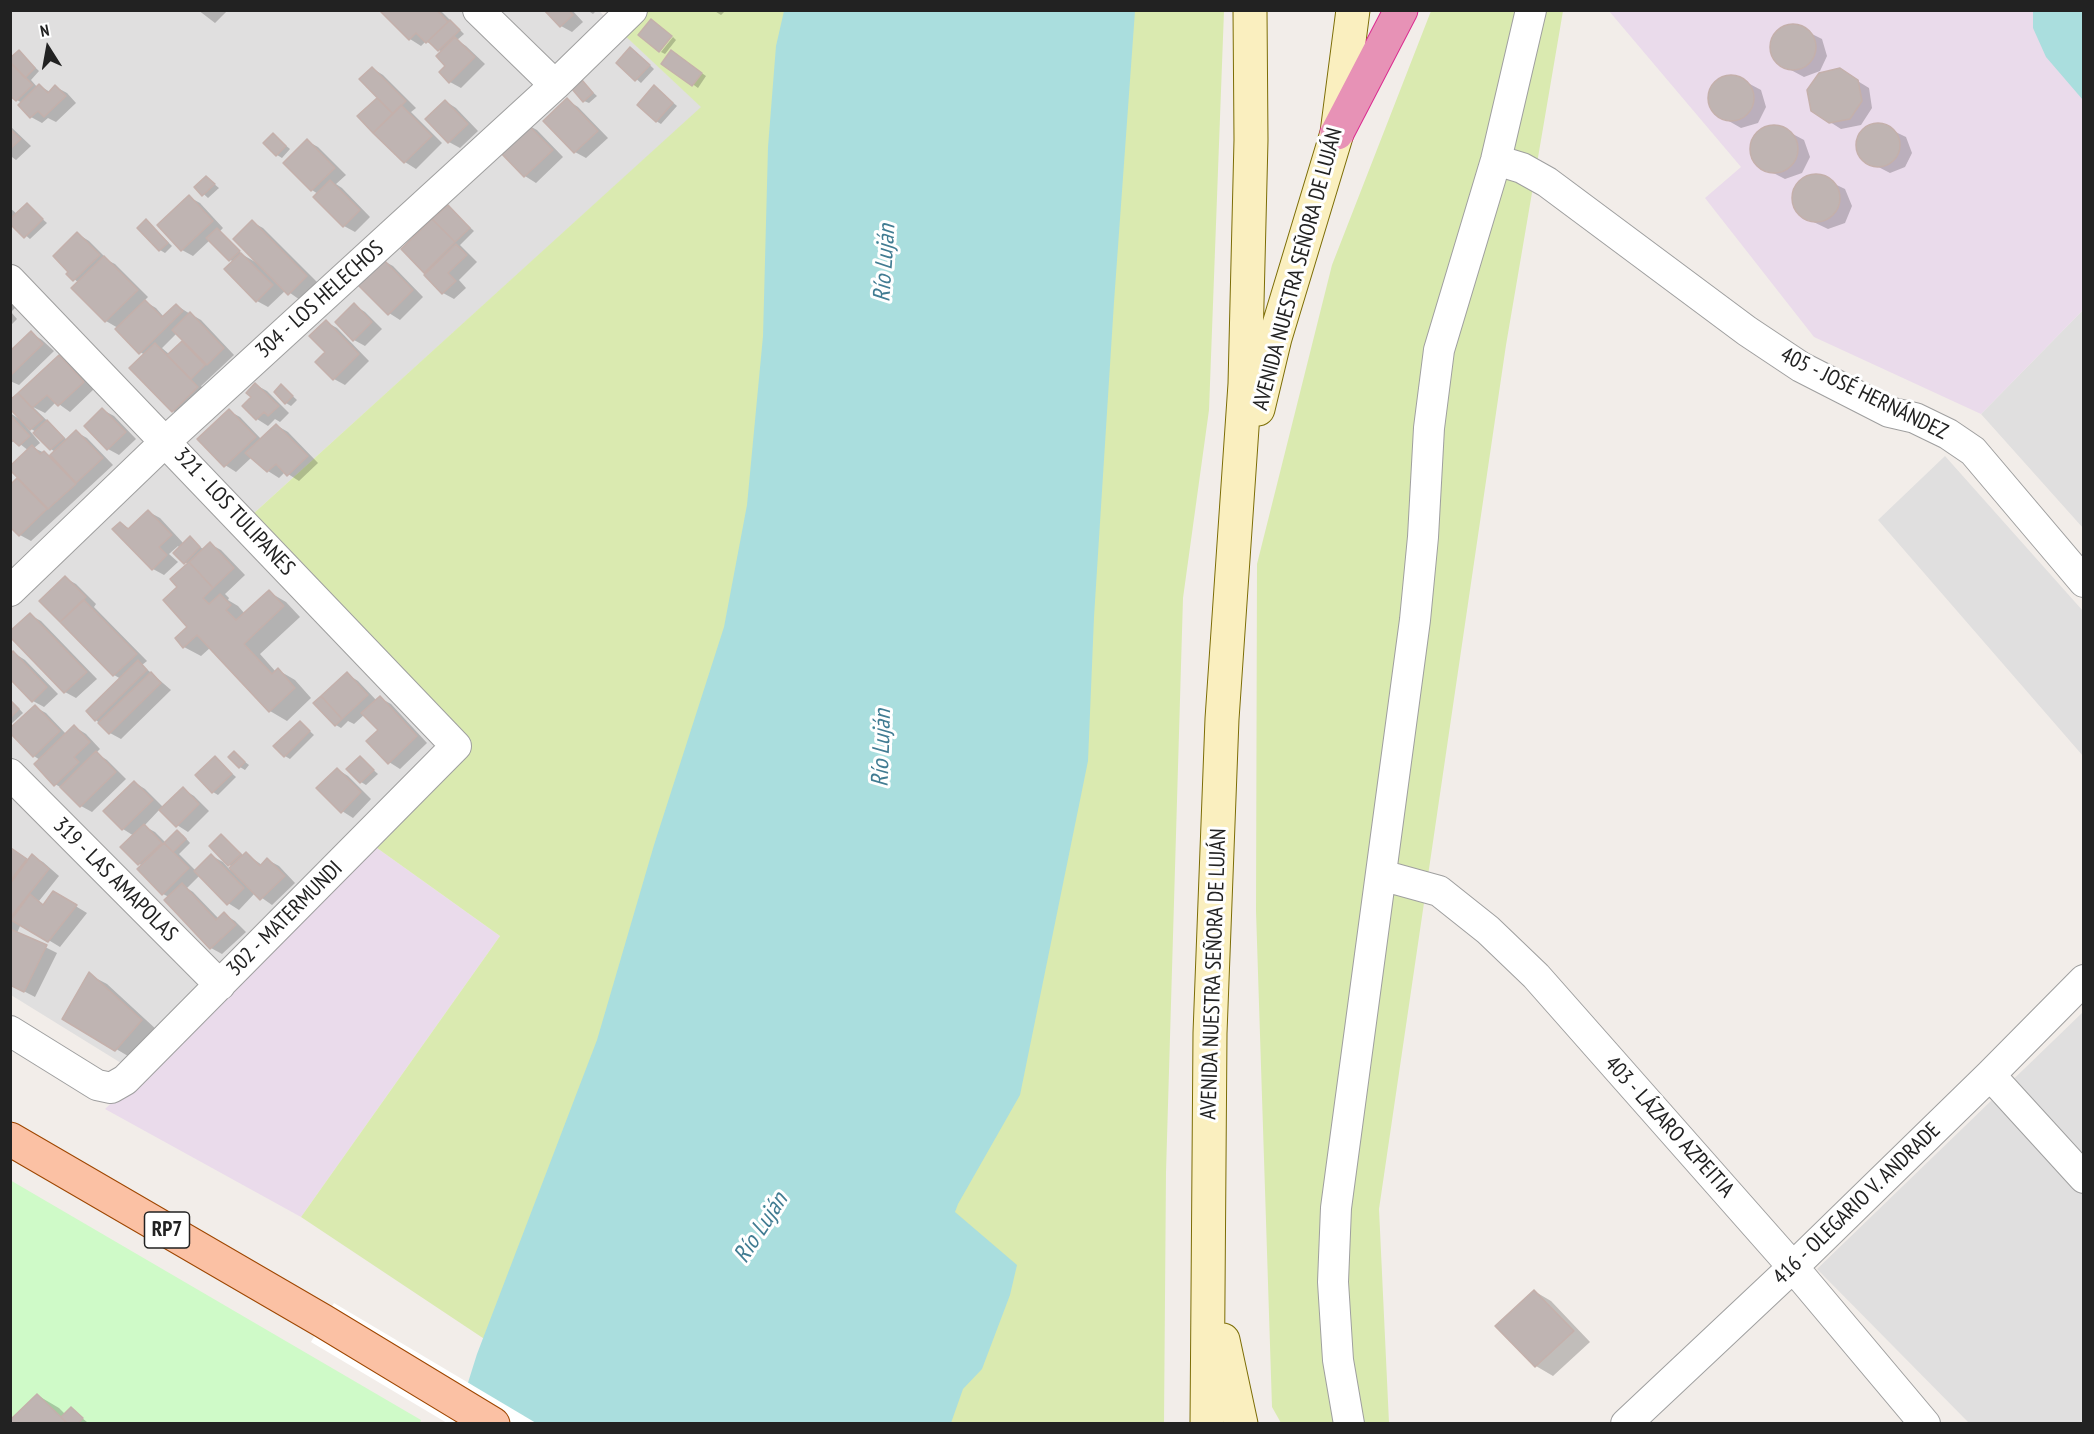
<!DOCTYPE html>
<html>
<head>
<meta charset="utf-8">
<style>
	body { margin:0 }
	#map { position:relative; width:2094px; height:1434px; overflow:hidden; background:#f2ede9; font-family:"PT Sans Narrow",sans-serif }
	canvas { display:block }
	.frame { position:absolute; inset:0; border:12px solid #222; pointer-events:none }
	.north { position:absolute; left:18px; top:18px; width:60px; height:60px; -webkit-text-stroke:4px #fff; paint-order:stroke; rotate:349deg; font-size:16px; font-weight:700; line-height:24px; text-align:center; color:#222 }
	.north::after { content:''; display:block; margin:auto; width:21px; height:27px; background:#222; clip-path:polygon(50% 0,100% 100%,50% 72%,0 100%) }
</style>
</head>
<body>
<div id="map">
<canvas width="2094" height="1434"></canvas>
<div class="frame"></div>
<div class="north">N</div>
</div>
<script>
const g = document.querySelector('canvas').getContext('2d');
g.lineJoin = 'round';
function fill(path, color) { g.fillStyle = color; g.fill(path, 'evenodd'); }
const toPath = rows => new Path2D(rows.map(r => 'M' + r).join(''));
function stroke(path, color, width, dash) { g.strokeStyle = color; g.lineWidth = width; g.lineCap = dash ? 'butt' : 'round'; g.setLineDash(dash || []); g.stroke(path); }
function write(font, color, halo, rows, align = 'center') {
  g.font = font + ' "PT Sans Narrow",sans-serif'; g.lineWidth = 6; g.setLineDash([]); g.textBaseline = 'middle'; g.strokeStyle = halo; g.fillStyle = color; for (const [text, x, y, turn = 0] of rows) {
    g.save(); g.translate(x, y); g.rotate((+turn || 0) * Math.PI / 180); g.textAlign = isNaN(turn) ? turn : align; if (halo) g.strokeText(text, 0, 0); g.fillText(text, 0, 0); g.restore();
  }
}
fill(toPath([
	[10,11,599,11,702,107,232,533,443,745,121,1063,11,995],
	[2083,310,2083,528,1981,414],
	[1945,456,2083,611,2083,756,1878,520],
	[2083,1012,2083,1423,1969,1423,1817,1269]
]), '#e0dfdf');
fill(toPath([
	[1609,11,2083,11,2083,310,1981,414,1814,337,1705,198,1741,167],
	[377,848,500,936,301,1217,105,1109]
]), '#eadbeb');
fill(toPath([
	[647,11,818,11,784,478,543,1378,301,1217,500,936,377,848,470,752,253,514,701,107,621,32],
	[965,11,1224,11,1209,410,1183,598,1166,1172,1164,1423,738,1424],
	[1431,11,1563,11,1506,345,1379,1209,1389,1423,1281,1423,1272,1407,1256,911,1257,564,1332,265]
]), '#daeab0');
fill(toPath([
	[10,1180,421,1420,420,1423,11,1423]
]), '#cffac8');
fill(toPath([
	[784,11,1135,11,1114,302,1094,617,1088,761,1020,1095,958,1204,955,1212,1017,1265,1010,1295,982,1369,963,1389,951,1423,455,1424,477,1354,597,1040,654,845,724,627,747,505,763,336,768,147,776,46],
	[2033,11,2083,11,2083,100,2046,57,2033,28]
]), '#aadede');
fill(toPath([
	[334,1303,536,1423,447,1423,311,1342]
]), '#fff');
fill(toPath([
	[198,10,228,10,215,23],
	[381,10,440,10,464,34,457,40,466,46,485,64,461,88,450,82,447,66,442,52,426,41,421,46,410,39],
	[546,10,572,10,583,22,572,32,561,26],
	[587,10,597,10,593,14],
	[713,10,726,10,721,15],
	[1794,25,1822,39,1827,56,1820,71,1804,77,1776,62,1770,46,1778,31],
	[673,37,676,40,665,54,661,52],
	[19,52,39,71,31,80,38,88,40,86,50,92,56,87,67,93,76,103,56,122,48,118,42,123,31,117,22,103,17,100],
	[636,52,654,69,641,83,618,63],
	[676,55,706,76,698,88,663,63],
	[372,68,383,75,416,108,411,112,442,143,416,169,405,162,360,117,379,98],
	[1733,75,1761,90,1766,107,1758,123,1741,128,1713,112,1708,95,1717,80],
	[1851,77,1869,88,1872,108,1861,125,1841,129,1830,122],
	[582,82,597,96,589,103,584,101],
	[659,90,677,106,661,124,656,121],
	[567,100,578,107,608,138,586,158,575,152],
	[445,101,456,108,478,131,460,148,449,142],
	[526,124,537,130,563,157,536,183,525,176,499,149],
	[1879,124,1906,137,1912,153,1905,167,1890,173,1863,159,1857,144,1864,129],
	[1776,125,1804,140,1810,157,1802,173,1785,179,1756,164,1750,147,1758,131],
	[10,126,31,146,16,160,12,157,10,158],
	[274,135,290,149,282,158,277,155],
	[307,141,318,147,346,175,336,184,342,188,370,217,355,232,344,226,318,194,312,190,285,163],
	[1816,175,1845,189,1852,206,1845,223,1828,229,1799,215,1792,198,1799,181],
	[207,178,219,188,208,198,196,187],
	[189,197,200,203,223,228,220,231,243,255,259,264,252,222,263,228,318,283,300,300,286,290,268,307,257,301,226,269,233,262,210,240,193,256,182,250,159,225],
	[27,205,47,223,30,239,10,222,10,208,17,214],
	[448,207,474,231,460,245,477,262,459,280,466,288,454,299,443,293,425,271],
	[146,220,172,246,165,253,160,250],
	[78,234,89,241,109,261,115,264,148,297,144,301,156,308,164,317,176,305,187,312,201,320,234,355,201,386,208,394,184,418,173,411,131,368,145,355,140,352,118,328,106,321,74,288,79,283,68,274],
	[177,333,184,340,169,354,162,348],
	[382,260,393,266,423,297,400,320,389,313],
	[10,303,15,308,11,312,17,319,10,326],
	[354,305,365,312,382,329,365,346,354,340,337,322],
	[326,322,337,328,369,361,345,385,334,379,327,352],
	[31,333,42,340,54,351,19,385,10,381,10,353],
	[59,357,70,364,94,389,70,412,56,402,45,413,33,407,67,440,76,432,87,438,113,465,31,541,20,535,10,487,20,478,29,451,15,440,10,444,10,413,21,420],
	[25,425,36,432,51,449,55,452,51,456,34,448,40,443],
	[256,385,267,391,289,413,280,422,275,419,268,426,257,419,244,406,253,397],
	[282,386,297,400,291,406,286,403],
	[103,410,114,416,136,439,119,455,108,449],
	[229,411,240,417,262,440,276,425,288,432,318,463,299,481,285,472,279,478,268,471,252,457,236,472,225,465],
	[149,512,160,518,184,544,190,538,204,550,210,544,221,550,245,575,225,594,229,598,228,600,238,606,245,614,269,592,286,602,300,617,260,654,276,672,278,670,295,680,311,698,287,721,270,711,211,647,201,656,184,647,189,627,179,588,188,564,185,562,180,548,178,546,169,554,178,562,164,575,153,569,121,524,130,529],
	[65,578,76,584,96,604,94,607,147,661,142,665,171,690,121,739,110,733,96,720,121,679,114,675,41,601],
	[30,615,41,621,97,679,76,698,65,692,10,635],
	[14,653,25,660,58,694,44,707,33,701],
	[347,674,358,681,377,701,380,698,391,704,427,743,400,769,389,762,380,730,365,714,354,724,348,721,341,728,336,725],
	[10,699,23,713,10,725],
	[35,707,46,713,67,735,75,727,86,734,100,749,96,753,107,760,126,779,92,812,81,806,65,790,55,784,40,760,34,756],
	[300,722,314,735,290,759,285,756],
	[234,753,249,765,245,770,240,767],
	[215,758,236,777,218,795,213,792],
	[360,758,378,774,366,785,361,782],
	[337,769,348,776,371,799,353,818,342,811],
	[134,782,145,789,164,808,183,789,194,796,209,811,188,832,177,825,160,809,144,826,155,832,166,843,178,832,183,835,190,843,179,854,196,871,212,856,223,862,230,870,233,867,229,865,221,836,244,856,246,854,262,865,268,860,279,866,295,883,272,905,255,893,239,910,228,903,200,875,187,888,193,892,219,919,224,914,235,921,246,932,222,954,211,948,169,897,163,894,142,866,122,847,134,836,123,829],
	[10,851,29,861,32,856,43,862,59,876,39,901,44,905,54,893,87,913,60,947,22,924,20,926,17,933,57,953,35,997,10,984],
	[90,975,107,984,158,1031,133,1059,64,1018],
	[1534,1291,1551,1301,1590,1342,1553,1376,1536,1366],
	[37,1395,59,1408,66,1415,71,1409,87,1422,85,1424,10,1424]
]), '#0003');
const building = toPath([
	[379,10,437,10,448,22,426,43,416,33,409,40,379,10],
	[544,10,569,10,573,15,560,27,544,10],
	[651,19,672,36,659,52,638,35,651,19],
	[450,20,460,30,438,51,428,41,450,20],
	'1770 47a23 23 0 1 1 46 0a23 23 0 1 1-46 0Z',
	[455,37,475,57,449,83,439,72,445,66,436,56,455,37],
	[630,47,650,65,635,81,616,63,630,47],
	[19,50,35,68,25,78,10,62,10,58,19,50],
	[671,50,702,73,692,86,661,64,671,50],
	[10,62,33,85,16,101,10,96,10,62],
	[372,67,406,101,393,114,359,79,372,67],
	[1840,68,1858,80,1862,101,1850,119,1829,123,1811,111,1807,90,1819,73,1840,68],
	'1708 98a23 23 0 1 1 46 0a23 23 0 1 1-46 0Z',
	[582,80,593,93,583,102,572,89,582,80],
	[39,84,48,93,55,85,66,96,44,117,38,111,30,118,18,105,39,84],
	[654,85,673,103,656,122,637,105,654,85],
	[377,98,393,114,373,133,357,116,377,98],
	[567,98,598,131,574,153,543,121,567,98],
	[445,100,468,124,448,143,425,119,445,100],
	[401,105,432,136,404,163,373,133,401,105],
	[525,122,553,150,524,177,497,149,525,122],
	'1856 145a22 22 0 1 1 44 0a22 22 0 1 1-44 0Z',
	'1750 149a24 24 0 1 1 48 0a24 24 0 1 1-48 0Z',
	[10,129,21,139,10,149,10,129],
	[273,133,286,146,276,156,263,143,273,133],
	[307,139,335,168,311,191,283,163,307,139],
	'1792 198a24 24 0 1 1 48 0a24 24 0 1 1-48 0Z',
	[206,176,215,184,202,196,194,187,206,176],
	[330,180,360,210,343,227,313,197,330,180],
	[189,195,213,221,181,251,157,225,189,195],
	[27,203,43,219,24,238,10,224,10,219,27,203],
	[448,205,470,228,455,242,432,219,448,205],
	[146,219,168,243,159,251,137,228,146,219],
	[432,219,455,242,424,273,401,249,432,219],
	[252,220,307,276,288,295,233,239,252,220],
	[217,228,240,251,229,261,206,238,217,228],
	[77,232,100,255,73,281,66,274,68,272,53,256,77,232],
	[456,244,467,255,448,273,456,281,442,294,424,275,456,244],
	[241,253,273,285,256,302,224,269,241,253],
	[104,256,138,290,105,322,71,288,104,256],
	[382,258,413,290,388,315,356,283,382,258],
	[145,300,162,317,176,304,183,311,139,354,115,329,145,300],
	[354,303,372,322,353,341,335,322,354,303],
	[190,312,224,348,207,365,172,330,190,312],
	[326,320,359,354,333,380,315,362,325,352,309,336,326,320],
	[31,331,43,344,10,376,10,351,31,331],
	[182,341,205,365,191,379,167,355,182,341],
	[155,343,198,387,172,412,129,368,155,343],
	[59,355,84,382,58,406,47,395,32,408,18,393,59,355],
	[255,383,279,406,268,416,264,412,256,420,242,406,251,397,246,393,255,383],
	[281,384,293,396,285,404,274,392,281,384],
	[18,393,43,419,30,430,10,409,10,400,18,393],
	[102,408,126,432,107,450,84,426,102,408],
	[229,409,256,437,224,467,197,439,229,409],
	[10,415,30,436,19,446,10,438,10,415],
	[47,420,64,438,50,450,33,433,47,420],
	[276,424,308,456,287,476,276,464,267,472,245,453,276,424],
	[76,430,103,458,76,483,50,455,76,430],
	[32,445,40,454,44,451,76,484,48,509,10,470,10,466,32,445],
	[17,478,47,509,19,536,10,527,10,485,17,478],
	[148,510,172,535,159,547,167,555,152,570,112,529,120,522,128,529,148,510],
	[190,536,200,547,184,564,173,553,190,536],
	[210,542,234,568,213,588,189,562,210,542],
	[189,562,213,588,203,598,209,604,220,594,231,605,226,610,236,620,269,590,284,606,244,644,272,674,278,668,295,688,269,712,197,635,183,648,175,638,187,627,163,600,177,587,170,579,189,562],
	[65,576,86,597,60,622,39,601,65,576],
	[84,600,137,654,113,676,60,622,84,600],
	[30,613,87,672,64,693,10,637,10,631,30,613],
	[13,651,47,687,32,702,10,679,10,654,13,651],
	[138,660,147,670,95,721,86,711,138,660],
	[151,672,161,683,109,734,98,723,151,672],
	[347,672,368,695,342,719,321,696,347,672],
	[321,696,342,719,335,726,313,703,321,696],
	[380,696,417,736,388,764,366,741,378,730,361,713,380,696],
	[10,700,19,709,10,718,10,700],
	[35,705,60,731,33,757,10,733,10,728,35,705],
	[300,721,310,731,284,757,273,746,300,721],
	[74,725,90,742,74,757,79,762,54,786,34,764,74,725],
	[96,751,116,772,80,807,60,787,96,751],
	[234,751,245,762,239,768,228,757,234,751],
	[215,756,232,774,212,793,195,775,215,756],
	[360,756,374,770,360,783,346,769,360,756],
	[337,768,361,792,341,813,316,788,337,768],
	[134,781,153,800,122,830,103,811,134,781],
	[183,787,199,804,176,827,159,810,183,787],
	[144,824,162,843,138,865,120,847,144,824],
	[177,830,186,839,173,852,164,843,177,830],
	[221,834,241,854,228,866,209,846,221,834],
	[164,843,189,868,162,895,137,869,164,843],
	[11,848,27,859,10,881,10,849,11,848],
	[246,852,260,866,267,858,285,876,260,900,229,868,246,852],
	[32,854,49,869,10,918,10,884,32,854],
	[211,854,244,888,227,905,194,871,211,854],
	[182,883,216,920,224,912,236,925,210,949,164,900,182,883],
	[53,891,77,905,48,942,11,920,30,894,43,905,53,891],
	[10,929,47,945,24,992,10,985,10,929],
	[89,972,142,1020,115,1051,62,1019,89,972],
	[1534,1290,1574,1331,1535,1367,1495,1326,1534,1290],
	[37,1394,61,1417,68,1424,10,1424,10,1420,37,1394],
	[71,1407,83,1418,78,1424,68,1424,61,1417,71,1407]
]);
fill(building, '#bfb4b2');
stroke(building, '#c4b0ab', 1.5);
const minor = toPath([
	[478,10,555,85],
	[1496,160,1522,168,1547,182,1747,331,1801,367,1889,412,1915,418,1948,434,1973,451,2084,582],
	[10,280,456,746,125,1080,111,1088,97,1085,10,1031],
	[10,591,166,441,555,85,632,10],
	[10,774,220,985],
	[1381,875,1439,891,1488,930,1536,976,1793,1267,1925,1424],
	[1990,1075,2084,1178],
	[1349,1424,1338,1360,1333,1282,1336,1208,1415,620,1423,537,1429,428,1439,350,1496,160,1531,10],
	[1626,1424,1793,1267,1990,1075,2084,980]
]);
const secondary = toPath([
	[1258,409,1275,338,1337,133,1353,10],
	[1223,1340,1241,1424],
	[1207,1424,1210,1033,1222,719,1245,384,1251,140,1250,10]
]);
const primary = toPath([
	[10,1139,323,1321,493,1424]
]);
const motorway = toPath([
	[1337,133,1401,10]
]);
stroke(minor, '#9f9f9f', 32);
stroke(secondary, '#7c6d06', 35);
stroke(primary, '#9e4601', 35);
stroke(motorway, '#db2b90', 35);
stroke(minor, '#fff', 30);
stroke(secondary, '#faefbf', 33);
stroke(primary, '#fbc1a4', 33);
stroke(motorway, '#e792b6', 33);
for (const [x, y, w] of [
	[167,1230,45]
]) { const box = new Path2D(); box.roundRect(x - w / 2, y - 18, w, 36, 4.5); g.fillStyle = '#fff'; g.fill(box); stroke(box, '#222', 1.5); }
write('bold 21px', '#222', null, [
	["RP7",167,1230]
]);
write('22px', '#222', '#fff', [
	["AVENIDA NUESTRA SEÑORA DE LUJÁN",1298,269,-75],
	["304 - LOS HELECHOS",320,300,-42],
	["405 - JOSÉ HERNÁNDEZ",1864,394,26],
	["321 - LOS TULIPANES",234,512,47],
	["319 - LAS AMAPOLAS",115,880,45],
	["302 - MATERMUNDI",285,919,-45],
	["AVENIDA NUESTRA SEÑORA DE LUJÁN",1214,974,-88],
	["403 - LÁZARO AZPEITIA",1669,1127,48],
	["416 - OLEGARIO V. ANDRADE",1857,1204,-44]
]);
write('italic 24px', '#417c92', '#fff', [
	["Río Luján",885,263,-86],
	["Río Luján",882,748,-88],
	["Río Luján",761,1228,-57]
]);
</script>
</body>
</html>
